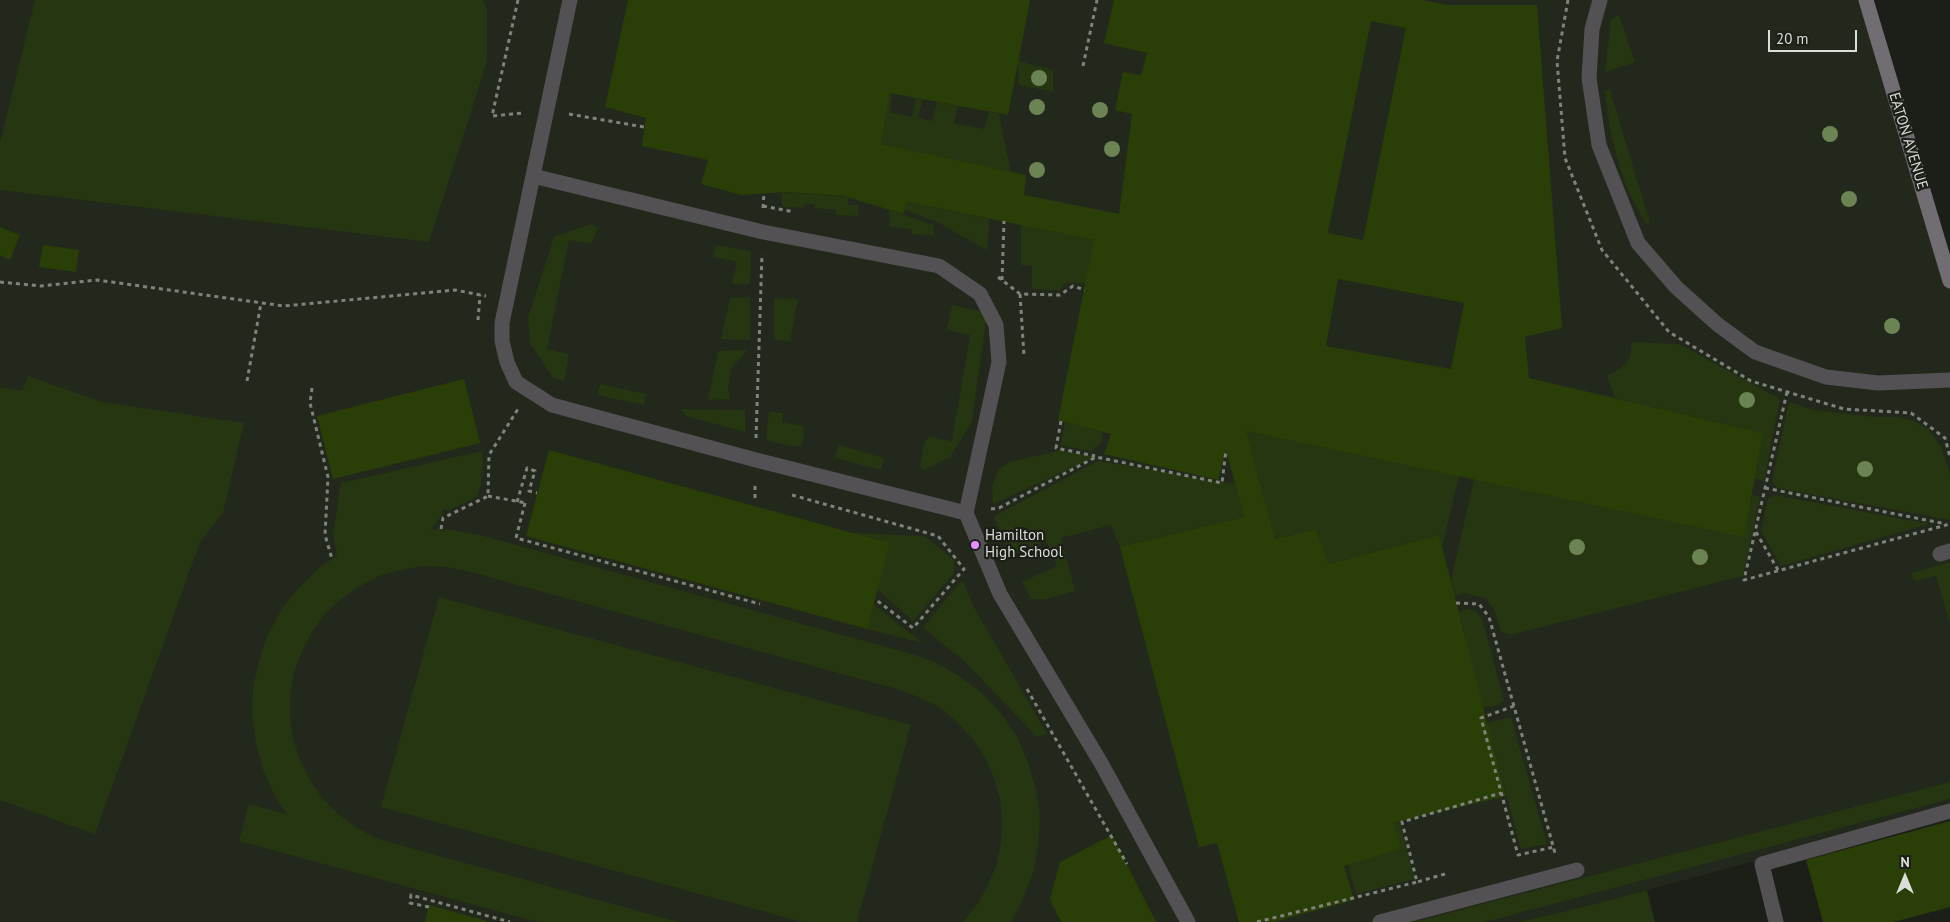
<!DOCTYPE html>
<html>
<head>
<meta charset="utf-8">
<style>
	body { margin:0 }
	#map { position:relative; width:1950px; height:922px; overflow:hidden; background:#1b1f17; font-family:"PT Sans",sans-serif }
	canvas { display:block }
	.north { position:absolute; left:1880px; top:852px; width:50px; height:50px; -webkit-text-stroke:4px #1b1f17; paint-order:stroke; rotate:0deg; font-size:14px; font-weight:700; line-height:20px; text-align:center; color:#dcded9 }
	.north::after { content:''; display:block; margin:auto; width:18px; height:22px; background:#dcded9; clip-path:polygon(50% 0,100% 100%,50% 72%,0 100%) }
	.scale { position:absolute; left:1768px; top:30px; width:89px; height:22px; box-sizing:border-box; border:2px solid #dcded9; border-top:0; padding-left:6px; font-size:15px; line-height:18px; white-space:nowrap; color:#dcded9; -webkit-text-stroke:4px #1b1f17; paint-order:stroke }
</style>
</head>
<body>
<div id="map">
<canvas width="1950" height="922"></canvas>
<div class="north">N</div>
<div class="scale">20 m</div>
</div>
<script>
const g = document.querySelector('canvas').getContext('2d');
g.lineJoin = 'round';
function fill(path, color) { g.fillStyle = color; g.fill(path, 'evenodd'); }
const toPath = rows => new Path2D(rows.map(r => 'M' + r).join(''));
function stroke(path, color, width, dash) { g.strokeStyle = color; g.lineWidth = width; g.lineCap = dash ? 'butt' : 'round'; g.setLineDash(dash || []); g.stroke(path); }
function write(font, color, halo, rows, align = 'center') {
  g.font = font + ' "PT Sans",sans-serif'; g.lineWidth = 4.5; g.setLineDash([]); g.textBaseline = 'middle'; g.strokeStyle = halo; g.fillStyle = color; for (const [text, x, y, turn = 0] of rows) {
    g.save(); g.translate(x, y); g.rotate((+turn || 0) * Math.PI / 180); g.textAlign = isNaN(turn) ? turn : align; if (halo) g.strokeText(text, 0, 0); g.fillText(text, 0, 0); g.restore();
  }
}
fill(toPath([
	[0,0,1866,0,1950,281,1950,809,1587,906,1518,922,0,922]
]), '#22281b');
fill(toPath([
	[35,0,483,0,487,9,487,62,429,242,0,190,0,143],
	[1619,15,1635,62,1605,72,1611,20],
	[1018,61,1053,70,1053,92,1019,85],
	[1610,90,1650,223,1646,224,1627,189,1619,165,1610,129,1605,91],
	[890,93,892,93,890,112,912,117,916,98,923,99,918,118,932,121,937,102,958,106,954,123,984,129,989,112,999,114,1011,173,881,144],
	[782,192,848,197,848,205,858,205,858,216,836,215,836,210,814,208,814,204,805,204,804,208,782,207],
	[908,202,989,219,987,250,937,222,905,210],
	[889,210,934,225,933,235,912,234,911,229,890,227],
	[591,224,598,228,591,244,569,240,547,349,569,354,564,381,553,378,530,343,528,317,554,237],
	[1021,225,1094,240,1086,284,1066,282,1060,290,1032,289,1032,266,1021,265],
	[716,245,751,251,750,284,732,284,737,262,713,257],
	[750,297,750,340,721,339,730,298],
	[774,298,798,299,790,341,774,340],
	[952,305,987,313,972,421,950,457,924,470,920,466,924,444,929,437,952,441,970,335,947,330],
	[1632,342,1679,344,1780,399,1764,481,1755,478,1763,433,1615,398,1607,376,1621,368,1630,358],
	[747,350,731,369,728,388,730,399,708,400,718,351],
	[28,376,102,402,244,423,223,513,200,542,95,834,0,800,0,388,22,391],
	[600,384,646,394,644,405,597,395],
	[1789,402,1814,410,1874,417,1898,417,1914,421,1929,430,1941,447,1950,473,1950,520,1777,488,1772,481],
	[681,409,745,410,745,432,686,416],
	[769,412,783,413,782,422,803,426,804,438,801,446,791,446,766,440],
	[1065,422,1103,432,1101,443,1091,451,1061,445],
	[1246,431,1459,476,1442,547,1439,535,1329,564,1316,529,1275,539],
	[839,445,884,458,881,470,835,458],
	[1062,450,1096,457,993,504,992,486,999,469,1009,462],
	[482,451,483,459,481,485,477,497,449,510,442,510,443,514,431,529,452,530,480,535,908,653,935,662,959,676,982,693,1001,713,1017,737,1028,762,1036,790,1040,817,1038,846,1033,873,1023,899,1011,922,963,922,977,905,988,886,996,865,1001,843,1002,821,1000,799,994,778,985,757,973,739,957,722,941,708,921,698,900,690,467,571,445,567,423,566,401,570,379,576,360,586,341,599,325,614,312,632,302,651,294,672,290,695,290,716,293,739,300,760,310,780,322,798,338,814,356,827,375,838,678,922,537,922,239,841,249,804,287,814,275,796,263,770,256,744,252,715,253,688,259,660,268,634,282,609,299,587,320,567,337,556,333,533,341,483],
	[1098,461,1235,484,1244,517,1120,547,1111,525,1061,538,1075,591,1047,599,1031,599,1022,582,1057,566,1046,541,1010,556,994,516],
	[1474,479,1744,536,1752,495,1760,497,1743,576,1511,635,1501,632,1494,609,1485,598,1463,593,1455,596,1451,581],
	[1774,495,1929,524,1781,566,1761,531,1768,498],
	[853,533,924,536,954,560,954,573,913,621,877,589,890,543],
	[1950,562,1950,624,1936,576,1914,581,1911,573],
	[962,580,975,609,1047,734,1037,737,967,664,923,627],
	[439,597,911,725,857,922,802,922,381,807],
	[873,604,923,643,867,629],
	[1467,609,1476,611,1483,621,1504,701,1497,705,1483,708,1459,612],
	[1511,717,1547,844,1521,849,1487,723],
	[1950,782,1950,799,1485,922,1414,922],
	[1399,821,1415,879,1356,894,1347,863,1393,823],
	[1647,890,1655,922,1518,922,1587,906]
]), '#263611');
fill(toPath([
	[628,0,1030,0,1008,115,890,93,881,144,1026,175,1024,195,1119,214,1132,114,1115,110,1123,72,1141,75,1147,53,1104,43,1114,0,1423,0,1447,5,1537,5,1562,328,1525,337,1529,378,1763,433,1744,537,1246,431,1275,539,1316,529,1329,564,1439,535,1506,796,1393,823,1400,849,1344,866,1354,900,1274,922,1239,922,1217,843,1199,847,1120,547,1244,517,1226,450,1218,480,1104,454,1111,434,1058,420,1094,240,908,202,903,214,844,196,786,192,741,195,701,184,708,160,642,146,646,118,605,107],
	[1371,21,1406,28,1363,240,1328,233],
	[1338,279,1464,303,1451,369,1326,346],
	[0,227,20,235,10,260,0,255],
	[43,245,79,250,76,272,39,267],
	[464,379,480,443,333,479,317,416],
	[549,450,890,543,867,629,526,536],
	[1950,821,1950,907,1894,922,1823,922,1806,860],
	[1112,835,1156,922,1061,922,1050,899,1060,862],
	[429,905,487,921,487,922,425,922]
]), '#2a3e07');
stroke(toPath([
	[518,0,492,116,523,113],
	[1568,0,1557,61,1565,158,1602,250,1669,332,1751,381,1844,409,1911,413,1945,438,1950,457],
	[1083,66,1097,0],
	[569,114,644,127],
	[763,206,794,212],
	[763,208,764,193],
	[998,277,1020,294,1060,295,1073,286,1085,290],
	[1002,280,1004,221],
	[0,282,41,286,97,280,284,306,455,290,486,296],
	[1020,294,1024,356],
	[478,320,480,295],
	[247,381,261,303],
	[312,388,310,403,328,477,325,535,332,559],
	[1787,392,1744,580,1950,524],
	[1061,421,1056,448,1095,456],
	[756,438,762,254],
	[1765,488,1946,524],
	[792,495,938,536,964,569,913,628,875,599],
	[488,496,526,503],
	[755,498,755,484],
	[517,502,527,468,535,471,529,491,537,493],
	[525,503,516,538,760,604],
	[991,509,999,508,1096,457,1222,483,1226,450],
	[441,529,443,518,488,496,489,455,518,409],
	[1756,532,1778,570],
	[1456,603,1479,604,1489,617,1555,853],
	[1027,689,1127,864],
	[1514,706,1481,718,1518,855,1554,847],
	[1445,874,1417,882,1402,822,1501,793],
	[429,907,410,903,411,895,510,922],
	[1257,922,1417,882]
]), '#80837d', 3, [4, 4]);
stroke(toPath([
	[570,0,502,323,502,341,507,362,516,382,552,405,756,460,966,513],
	[1600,0,1592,29,1589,78,1599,145,1638,243,1676,287,1717,324,1755,352,1826,377,1878,383,1950,380],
	[533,176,763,232,939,266,980,294,996,325,999,362,966,513,1000,594,1101,763,1188,922],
	[1940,554,1950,551],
	[1380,922,1577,870],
	[1776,922,1762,864,1950,811]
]), '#535154', 15);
stroke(toPath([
	[1866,0,1950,281]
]), '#726d73', 15);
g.fillStyle = '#6c8353';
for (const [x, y] of [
	[1039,78],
	[1037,107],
	[1100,110],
	[1830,134],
	[1112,149],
	[1037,170],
	[1849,199],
	[1892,326],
	[1747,400],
	[1865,469],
	[1577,547],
	[1700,557]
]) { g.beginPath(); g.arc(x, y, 8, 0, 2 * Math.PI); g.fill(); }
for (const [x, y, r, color] of [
	[975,545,5,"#e88eff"]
]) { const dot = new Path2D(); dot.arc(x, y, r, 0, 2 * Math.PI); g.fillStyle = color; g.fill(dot); stroke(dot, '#1b1f17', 2); }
write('15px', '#dcded9', '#1b1f17', [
	["EATON AVENUE",1908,141,73]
]);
write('15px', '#dcded9', '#1b1f17', [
	["Hamilton",985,536],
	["High School",985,553]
], 'left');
</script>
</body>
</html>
